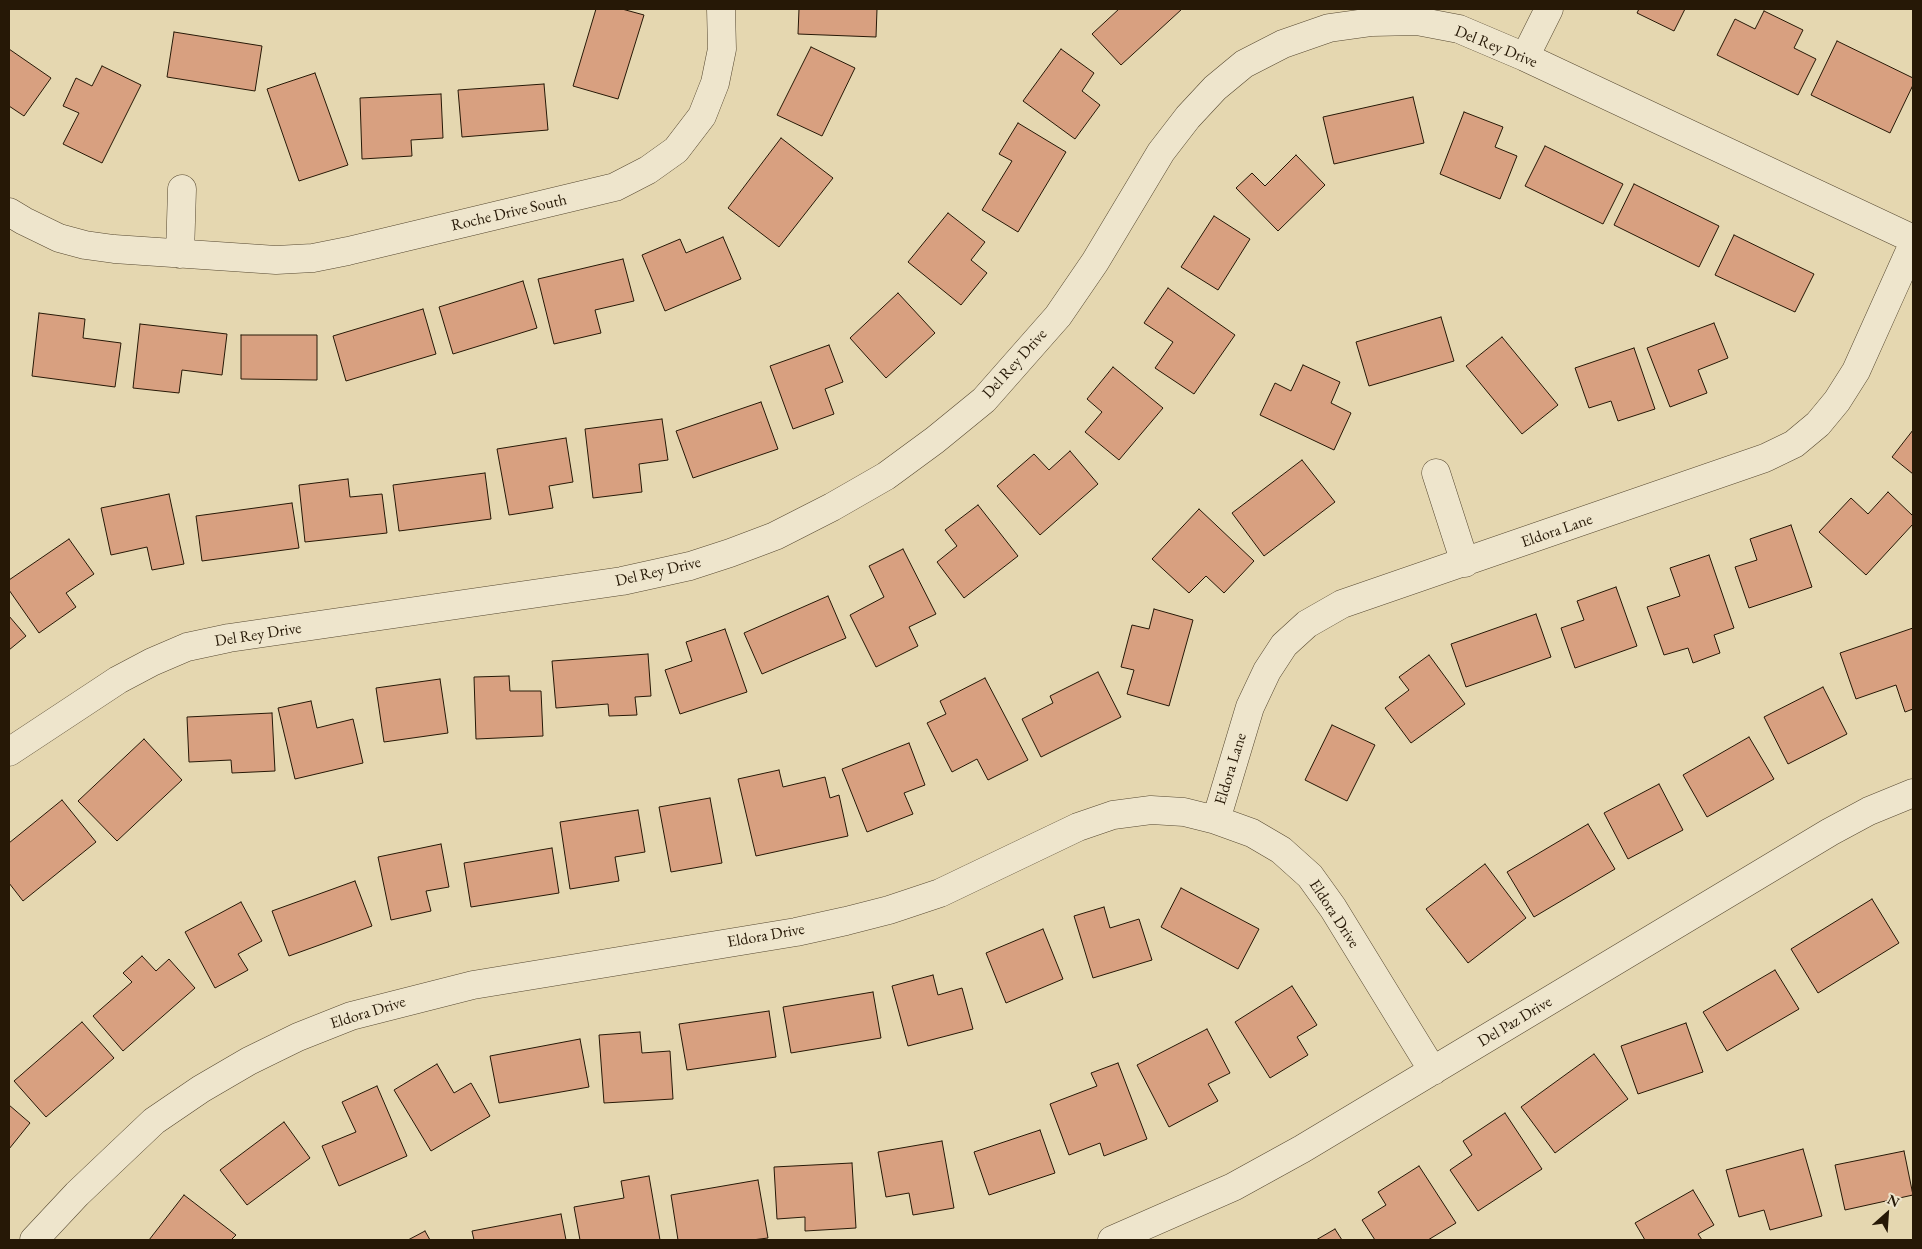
<!DOCTYPE html>
<html>
<head>
<meta charset="utf-8">
<style>
	body { margin:0 }
	#map { position:relative; width:1922px; height:1249px; overflow:hidden; background:#e5d7b0; font-family:"EB Garamond",serif }
	canvas { display:block }
	.frame { position:absolute; inset:0; border:10px solid #261806; pointer-events:none }
	.north { position:absolute; left:1862px; top:1189px; width:50px; height:50px; -webkit-text-stroke:4px #eee5cc; paint-order:stroke; rotate:26deg; font-size:14px; font-weight:700; line-height:20px; text-align:center; color:#261806 }
	.north::after { content:''; display:block; margin:auto; width:18px; height:22px; background:#261806; clip-path:polygon(50% 0,100% 100%,50% 72%,0 100%) }
</style>
</head>
<body>
<div id="map">
<canvas width="1922" height="1249"></canvas>
<div class="frame"></div>
<div class="north">N</div>
</div>
<script>
const g = document.querySelector('canvas').getContext('2d');
g.lineJoin = 'round';
function fill(path, color) { g.fillStyle = color; g.fill(path, 'evenodd'); }
const toPath = rows => new Path2D(rows.map(r => 'M' + r).join(''));
function stroke(path, color, width, dash) { g.strokeStyle = color; g.lineWidth = width; g.lineCap = dash ? 'butt' : 'round'; g.setLineDash(dash || []); g.stroke(path); }
function write(font, color, halo, rows, align = 'center') {
  g.font = font + ' "EB Garamond",serif'; g.lineWidth = 4; g.setLineDash([]); g.textBaseline = 'middle'; g.strokeStyle = halo; g.fillStyle = color; for (const [text, x, y, turn = 0] of rows) {
    g.save(); g.translate(x, y); g.rotate((+turn || 0) * Math.PI / 180); g.textAlign = isNaN(turn) ? turn : align; if (halo) g.strokeText(text, 0, 0); g.fillText(text, 0, 0); g.restore();
  }
}
const building = toPath([
	[596,9,622,9,644,15,618,99,573,86,596,9],
	[799,9,877,9,876,37,798,34,799,9],
	[1119,9,1182,9,1121,65,1092,34,1119,9],
	[1639,9,1685,9,1674,31,1637,13,1639,9],
	[1764,11,1803,30,1794,48,1816,59,1798,95,1717,55,1735,19,1755,29,1764,11],
	[174,32,262,46,255,91,167,77,174,32],
	[1837,41,1913,78,1913,85,1890,133,1811,95,1837,41],
	[811,47,855,68,822,136,777,115,811,47],
	[9,49,51,78,24,116,9,106,9,49],
	[1061,49,1094,73,1082,91,1100,105,1075,139,1023,101,1061,49],
	[102,66,141,85,102,163,63,144,79,113,63,106,76,78,92,86,102,66],
	[315,73,348,165,299,181,267,89,315,73],
	[544,84,548,130,462,137,458,90,544,84],
	[441,94,443,138,411,140,412,156,362,159,360,98,441,94],
	[1413,97,1424,143,1334,164,1323,117,1413,97],
	[1464,112,1503,127,1495,147,1517,156,1500,199,1440,174,1464,112],
	[1018,123,1066,152,1018,232,982,210,1012,161,999,154,1018,123],
	[781,138,833,178,779,247,728,208,781,138],
	[1545,146,1623,184,1603,224,1525,186,1545,146],
	[1296,155,1325,185,1278,231,1236,188,1252,173,1265,186,1296,155],
	[1634,184,1719,226,1699,267,1614,225,1634,184],
	[948,213,985,242,971,260,987,273,961,305,908,262,948,213],
	[1214,216,1250,239,1218,290,1181,267,1214,216],
	[1734,235,1814,274,1795,312,1715,275,1734,235],
	[723,237,741,279,665,311,642,255,680,239,686,253,723,237],
	[623,259,634,301,595,310,601,333,554,344,538,279,623,259],
	[523,281,537,328,453,354,439,307,523,281],
	[1168,288,1235,335,1194,394,1155,368,1173,342,1144,323,1168,288],
	[898,293,935,333,886,378,850,338,898,293],
	[423,309,436,354,346,381,333,336,423,309],
	[39,313,85,319,83,338,121,343,115,387,32,376,39,313],
	[1441,317,1454,361,1369,386,1356,342,1441,317],
	[1714,323,1728,358,1698,370,1707,393,1670,407,1647,348,1714,323],
	[140,324,227,334,222,375,182,370,179,393,133,388,140,324],
	[241,335,317,335,317,380,241,379,241,335],
	[1502,337,1558,405,1522,434,1466,366,1502,337],
	[829,345,843,382,825,389,834,414,793,429,770,366,829,345],
	[1634,348,1655,409,1618,421,1611,401,1589,408,1575,368,1634,348],
	[1303,365,1340,382,1331,403,1351,413,1334,450,1260,415,1275,383,1291,391,1303,365],
	[1113,367,1163,408,1119,460,1085,432,1102,412,1087,399,1113,367],
	[761,402,778,449,693,478,676,431,761,402],
	[662,419,668,460,639,464,642,492,593,498,585,429,662,419],
	[1913,430,1913,474,1892,457,1913,430],
	[566,438,573,482,549,486,553,508,509,515,497,449,566,438],
	[1070,451,1098,484,1040,535,997,486,1034,454,1049,470,1070,451],
	[1302,460,1335,502,1264,556,1232,513,1302,460],
	[485,473,491,519,399,531,393,485,485,473],
	[348,479,350,497,382,494,387,533,305,542,299,485,348,479],
	[1888,492,1913,516,1913,524,1866,575,1819,532,1851,498,1868,514,1888,492],
	[169,494,184,564,152,570,147,547,111,555,101,508,169,494],
	[292,503,299,548,202,561,196,516,292,503],
	[978,505,1018,556,964,598,937,562,957,546,945,530,978,505],
	[1199,509,1254,561,1224,593,1206,576,1189,593,1152,559,1199,509],
	[1791,525,1812,587,1749,608,1735,567,1757,560,1750,539,1791,525],
	[69,539,94,574,66,593,76,607,39,633,9,590,9,580,69,539],
	[903,549,936,614,909,627,918,646,876,667,850,615,884,597,869,566,903,549],
	[1709,555,1734,628,1714,635,1720,653,1693,663,1688,648,1664,655,1647,607,1680,596,1670,568,1709,555],
	[1616,587,1637,646,1575,668,1561,628,1584,620,1577,601,1616,587],
	[828,596,846,638,762,674,744,633,828,596],
	[1154,609,1193,620,1169,706,1127,694,1134,670,1121,667,1132,625,1149,629,1154,609],
	[1536,614,1551,657,1466,687,1451,644,1536,614],
	[9,616,26,636,9,650,9,616],
	[1913,628,1913,709,1905,712,1896,685,1856,699,1840,653,1913,628],
	[725,629,747,692,680,714,665,670,692,661,686,642,725,629],
	[648,654,651,696,635,697,637,715,609,716,608,704,556,708,552,661,648,654],
	[1429,655,1465,704,1411,743,1385,708,1409,690,1399,677,1429,655],
	[1098,672,1121,717,1041,757,1022,719,1053,703,1050,696,1098,672],
	[509,676,510,691,541,691,543,736,476,739,474,677,509,676],
	[985,678,1028,760,988,780,977,759,952,772,927,723,946,714,940,701,985,678],
	[440,679,448,733,384,742,376,688,440,679],
	[1823,687,1847,734,1788,764,1764,717,1823,687],
	[311,701,317,728,353,719,363,763,295,779,278,708,311,701],
	[272,713,275,771,232,773,231,760,189,762,187,717,272,713],
	[1332,725,1375,745,1347,801,1305,780,1332,725],
	[1749,737,1774,779,1707,817,1683,775,1749,737],
	[144,739,182,780,117,841,78,801,144,739],
	[909,743,925,785,904,793,913,814,867,832,842,769,909,743],
	[779,770,783,787,825,777,830,798,839,795,848,836,756,856,738,779,779,770],
	[1659,784,1683,830,1628,859,1604,813,1659,784],
	[710,798,722,863,671,872,659,807,710,798],
	[62,800,96,842,23,901,9,883,9,843,62,800],
	[638,810,645,852,615,857,619,881,570,889,560,822,638,810],
	[1588,824,1615,869,1534,917,1507,872,1588,824],
	[441,844,449,887,426,891,431,911,391,920,378,857,441,844],
	[552,848,559,893,471,907,464,863,552,848],
	[1485,864,1526,918,1468,963,1426,909,1485,864],
	[355,881,372,926,289,956,272,911,355,881],
	[1181,888,1259,929,1238,969,1161,927,1181,888],
	[1872,899,1899,943,1818,993,1791,949,1872,899],
	[241,902,262,941,238,954,248,970,215,988,185,932,241,902],
	[1104,907,1110,928,1139,919,1152,960,1093,978,1074,916,1104,907],
	[1043,929,1063,979,1006,1003,986,953,1043,929],
	[142,956,156,971,169,959,195,988,123,1051,93,1016,132,982,123,973,142,956],
	[1775,970,1799,1009,1727,1051,1703,1012,1775,970],
	[933,975,938,995,962,988,973,1029,908,1046,892,986,933,975],
	[1292,986,1317,1025,1297,1037,1308,1055,1270,1078,1235,1022,1292,986],
	[873,992,881,1038,791,1053,783,1007,873,992],
	[769,1011,776,1057,687,1070,679,1024,769,1011],
	[82,1022,114,1058,46,1117,14,1081,82,1022],
	[1686,1023,1703,1072,1638,1094,1621,1046,1686,1023],
	[1207,1029,1230,1073,1208,1084,1218,1101,1169,1127,1137,1065,1207,1029],
	[640,1032,642,1053,670,1051,673,1099,604,1103,599,1035,640,1032],
	[580,1039,589,1087,499,1103,490,1056,580,1039],
	[1594,1054,1628,1099,1555,1153,1521,1107,1594,1054],
	[1118,1063,1147,1139,1104,1156,1100,1143,1069,1155,1050,1104,1097,1086,1091,1073,1118,1063],
	[437,1064,454,1093,471,1083,490,1116,431,1151,394,1090,437,1064],
	[377,1086,407,1156,339,1186,322,1146,356,1132,342,1102,377,1086],
	[9,1105,30,1123,9,1149,9,1105],
	[1505,1113,1542,1169,1478,1211,1450,1170,1472,1155,1463,1141,1505,1113],
	[284,1122,310,1158,247,1205,220,1170,284,1122],
	[1040,1130,1055,1173,989,1195,974,1152,1040,1130],
	[942,1141,954,1208,913,1215,909,1193,886,1197,878,1152,942,1141],
	[1803,1149,1822,1216,1770,1230,1764,1210,1739,1217,1726,1170,1803,1149],
	[1904,1151,1913,1195,1845,1210,1835,1165,1904,1151],
	[852,1163,856,1228,805,1231,805,1217,777,1219,774,1167,852,1163],
	[1419,1166,1456,1223,1428,1240,1375,1240,1362,1220,1386,1205,1378,1192,1419,1166],
	[649,1176,660,1240,580,1240,574,1207,624,1198,621,1181,649,1176],
	[758,1180,768,1238,752,1240,678,1240,671,1195,758,1180],
	[1693,1190,1714,1225,1698,1234,1702,1240,1645,1240,1635,1223,1693,1190],
	[184,1195,236,1235,231,1240,149,1240,184,1195],
	[561,1214,566,1240,474,1240,472,1231,561,1214],
	[1335,1229,1342,1240,1316,1240,1335,1229],
	[425,1231,430,1240,408,1240,425,1231]
]);
fill(building, '#d8a080');
stroke(building, '#261806', 1);
const minor = toPath([
	[1525,57,1549,9],
	[9,212,24,221,59,238,85,245,114,249,276,260,313,258,348,251,615,187,648,170,676,150,702,116,715,83,722,49,721,9],
	[180,254,182,189],
	[1436,473,1465,563],
	[9,752,118,680,152,662,187,647,229,638,622,581,690,566,730,553,775,536,832,507,886,476,935,440,984,400,1058,316,1095,262,1161,152,1188,117,1215,88,1244,64,1283,44,1329,28,1372,22,1417,21,1459,29,1525,57,1913,239],
	[1216,820,1250,707,1267,671,1284,645,1307,624,1342,604,1765,458,1794,444,1818,424,1837,401,1856,371,1913,244],
	[34,1240,77,1194,154,1121,201,1089,249,1061,298,1037,351,1016,473,985,796,932,846,921,889,910,940,893,1078,827,1113,815,1151,810,1184,812,1216,820,1252,833,1281,850,1310,876,1333,908,1433,1071],
	[1112,1240,1233,1187,1302,1149,1830,832,1869,811,1913,793]
]);
stroke(minor, '#564830', 29);
stroke(minor, '#eee5cc', 28);
write('16px', '#261806', '#eee5cc', [
	["Del Rey Drive",1496,47,22],
	["Roche Drive South",509,213,-13],
	["Del Rey Drive",1015,364,-48],
	["Eldora Lane",1557,531,-19],
	["Del Rey Drive",658,572,-13],
	["Del Rey Drive",258,635,-9],
	["Eldora Lane",1231,769,-73],
	["Eldora Drive",1334,914,57],
	["Eldora Drive",766,936,-10],
	["Eldora Drive",368,1013,-17],
	["Del Paz Drive",1515,1022,-31]
]);
</script>
</body>
</html>
